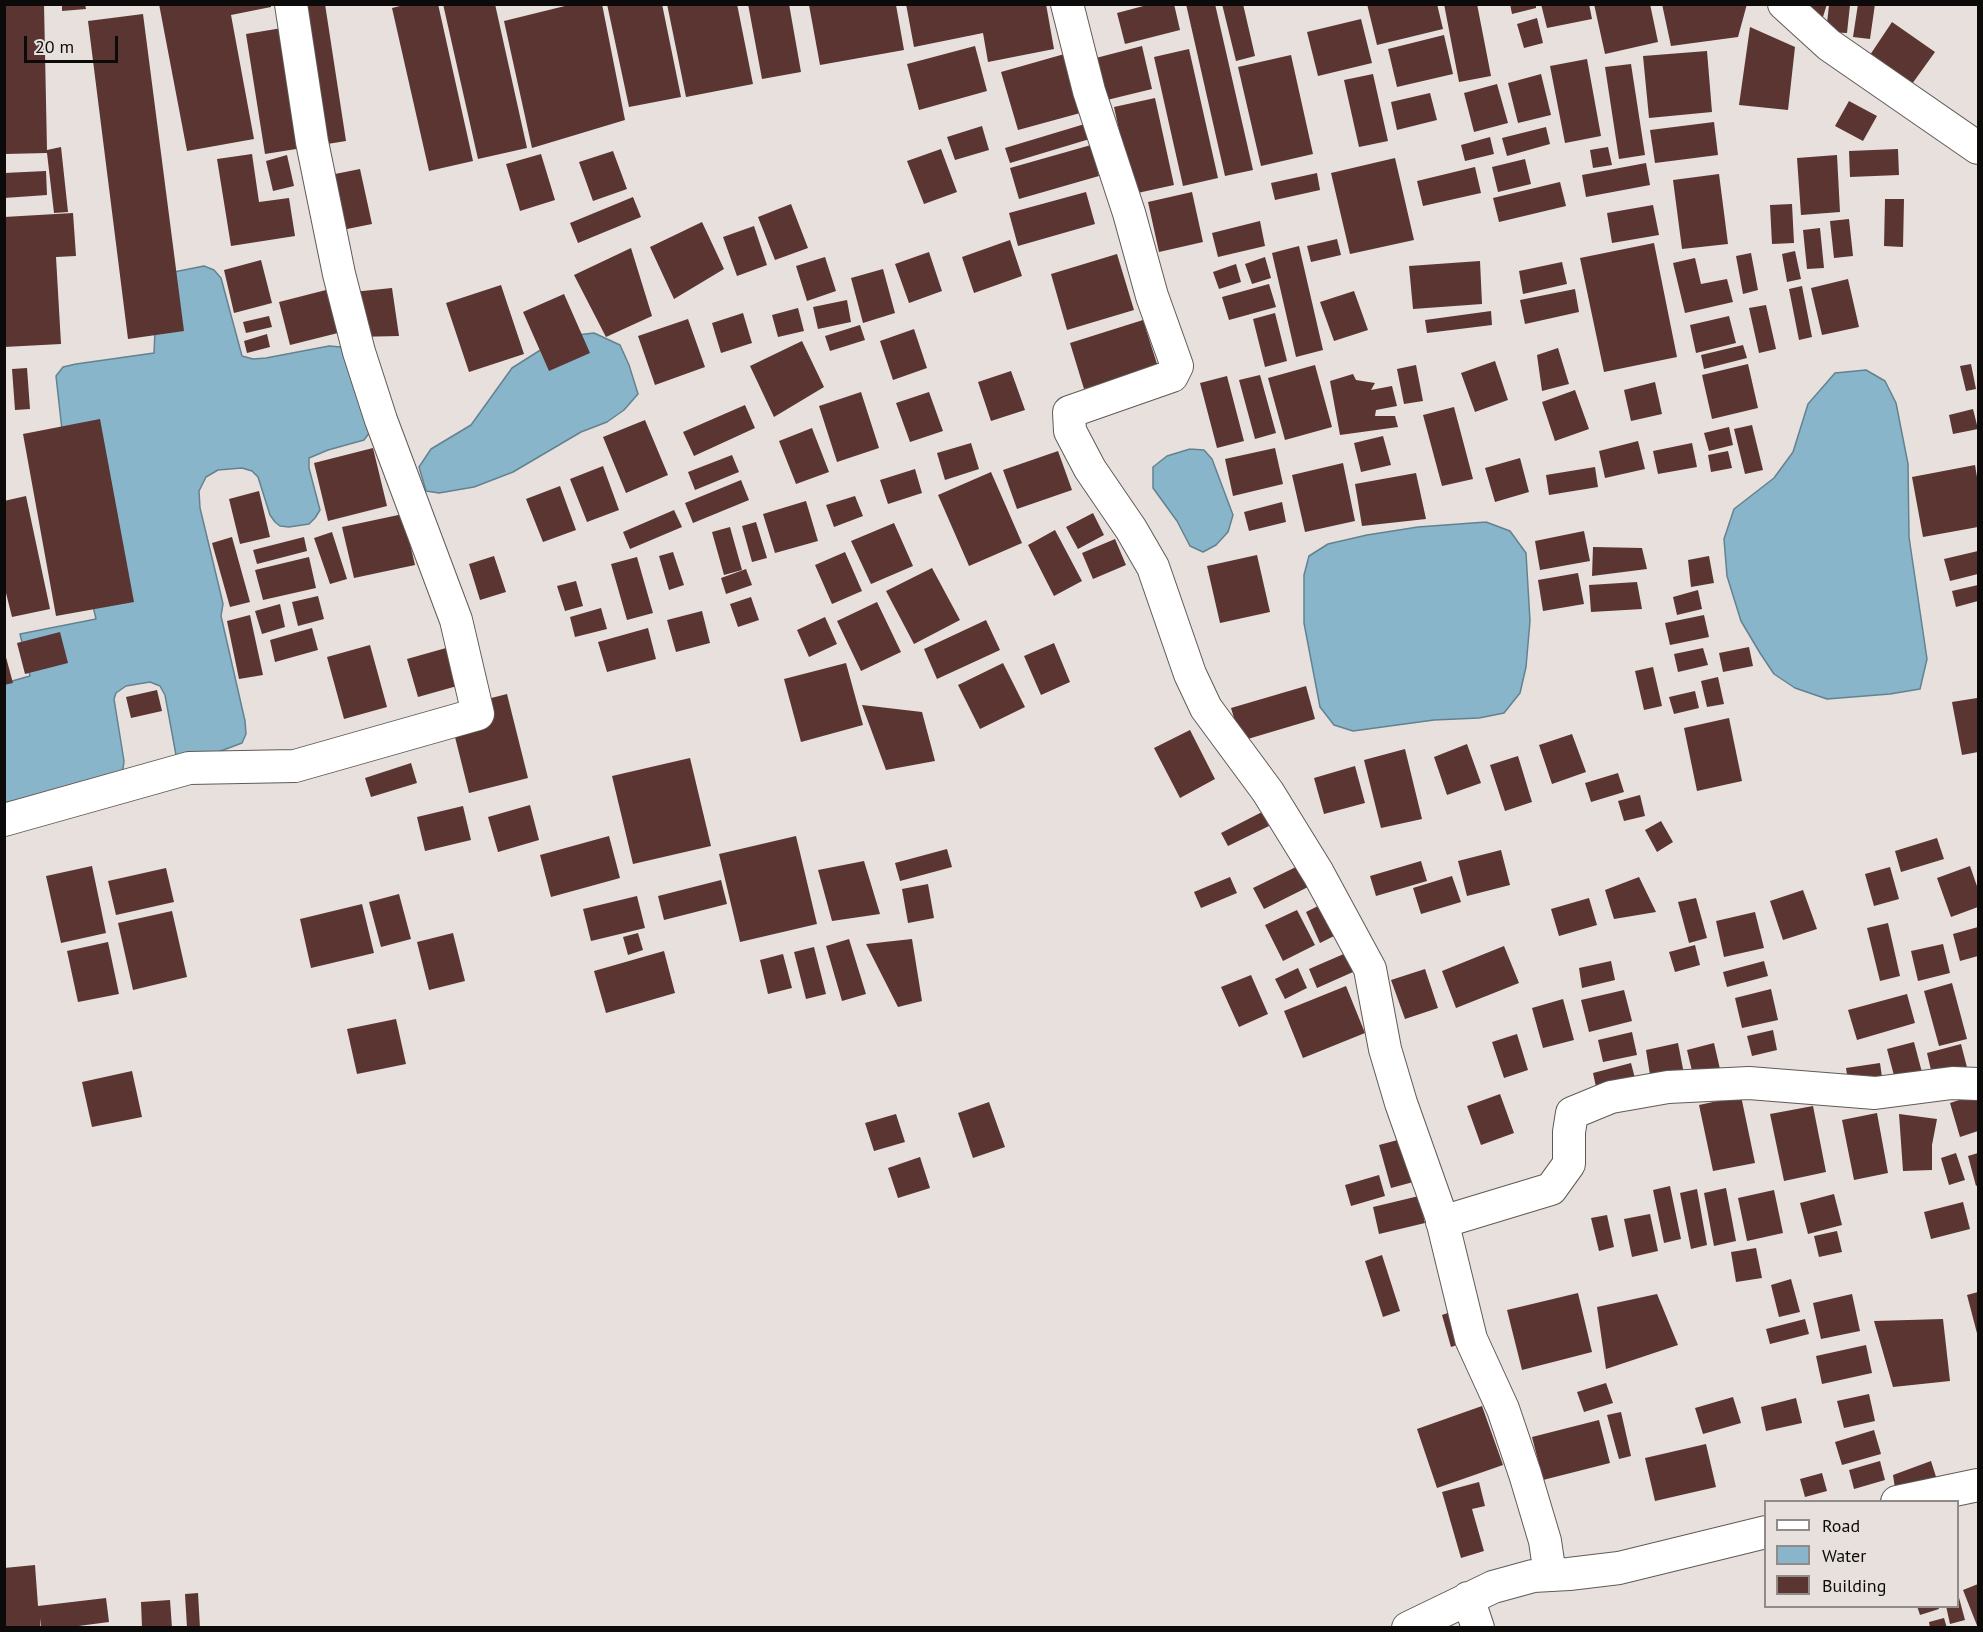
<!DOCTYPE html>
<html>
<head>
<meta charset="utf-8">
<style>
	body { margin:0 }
	#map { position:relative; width:1983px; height:1632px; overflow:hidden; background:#e8e0dd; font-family:"PT Sans",sans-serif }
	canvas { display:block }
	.frame { position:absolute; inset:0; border:6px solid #0d0b0a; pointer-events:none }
	.legend { position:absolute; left:1764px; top:1500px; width:195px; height:108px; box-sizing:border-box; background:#e8e0dd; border:2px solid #908b89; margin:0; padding:8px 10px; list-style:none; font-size:18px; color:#0d0b0a }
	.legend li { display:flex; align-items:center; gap:12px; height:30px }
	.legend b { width:30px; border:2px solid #908b89 }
	.scale { position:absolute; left:24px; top:36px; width:94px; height:27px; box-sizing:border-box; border:3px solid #0d0b0a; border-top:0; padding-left:8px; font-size:18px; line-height:21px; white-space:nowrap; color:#0d0b0a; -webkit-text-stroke:4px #e8e0dd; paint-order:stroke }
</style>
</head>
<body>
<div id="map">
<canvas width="1983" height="1632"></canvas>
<div class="frame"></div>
<ul class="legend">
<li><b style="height:8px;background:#fff"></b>Road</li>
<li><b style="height:16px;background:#88b5c9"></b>Water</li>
<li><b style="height:16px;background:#5a3531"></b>Building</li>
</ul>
<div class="scale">20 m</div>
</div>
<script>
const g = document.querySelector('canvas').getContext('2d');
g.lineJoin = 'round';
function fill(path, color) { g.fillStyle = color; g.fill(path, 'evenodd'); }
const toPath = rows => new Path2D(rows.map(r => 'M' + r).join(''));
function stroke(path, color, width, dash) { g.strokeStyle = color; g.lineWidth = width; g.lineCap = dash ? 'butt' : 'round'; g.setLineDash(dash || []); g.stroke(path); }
const water = toPath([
	[204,266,214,270,221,278,242,356,253,359,266,358,329,346,341,347,351,355,370,432,364,440,328,450,309,458,309,468,320,510,315,518,309,524,289,527,280,526,275,522,270,515,258,477,252,471,242,468,218,470,206,477,199,491,200,508,220,591,223,604,221,616,245,721,246,734,242,743,218,752,182,757,176,755,165,695,160,686,150,682,126,686,116,693,114,699,124,761,123,769,117,777,5,807,5,683,30,676,20,634,96,619,83,563,65,457,56,376,63,367,76,364,154,353,155,330,174,272,204,266],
	[594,333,620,345,629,365,638,394,624,410,607,422,581,432,513,472,474,487,439,493,426,491,419,467,431,449,471,425,512,368,542,349,577,335,594,333],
	[1866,370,1885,381,1896,403,1908,464,1909,537,1927,659,1920,689,1890,694,1827,699,1795,688,1774,674,1760,653,1741,621,1727,576,1724,539,1734,509,1774,478,1793,452,1808,404,1835,373,1866,370],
	[1190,449,1204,450,1212,459,1233,515,1228,532,1216,545,1203,552,1190,546,1177,521,1153,488,1153,467,1167,456,1190,449],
	[1486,522,1510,531,1526,553,1530,621,1526,667,1520,693,1504,713,1479,718,1434,720,1353,731,1334,725,1320,707,1304,623,1304,575,1309,556,1328,544,1367,535,1418,527,1486,522]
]);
fill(water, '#88b5c9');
stroke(water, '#638290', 1.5);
fill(toPath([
	[5,4,44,4,47,150,61,147,68,212,54,213,47,153,5,154],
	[62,4,85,4,86,9,62,11],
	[159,4,271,4,271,7,231,15,254,139,187,151],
	[278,4,325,4,346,141,265,154,246,34,282,28],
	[408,4,438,4,473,161,429,171,392,8],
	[443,4,495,4,527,148,478,159],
	[573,4,602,4,625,120,532,148,504,21],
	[607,4,662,4,681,97,629,107],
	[667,4,737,4,753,84,686,97],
	[748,4,789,4,801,72,762,79],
	[906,4,1046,4,1054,49,988,62,983,33,914,47],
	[1151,4,1174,4,1180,30,1125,44,1117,13],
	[1186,4,1215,4,1253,170,1225,176],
	[1222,4,1243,4,1255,56,1236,61],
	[1367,4,1437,4,1443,29,1377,45],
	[1444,4,1477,4,1491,76,1459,82],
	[1510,4,1536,4,1536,8,1512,14],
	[1541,4,1589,4,1592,19,1547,28],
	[1594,4,1650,4,1658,42,1605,54],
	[1662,4,1747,4,1738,37,1671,46],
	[1803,4,1827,4,1822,20],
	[1858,4,1875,4,1870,39,1853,37],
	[809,5,896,5,904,50,820,65],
	[1829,5,1850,5,1847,33,1826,32],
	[143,14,184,331,128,339,88,21],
	[1537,18,1543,43,1524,48,1517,24],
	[1361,19,1372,63,1318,76,1307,32],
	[1892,22,1935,52,1912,84,1870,55],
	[1750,27,1795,47,1788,110,1739,105],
	[1444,35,1453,74,1397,87,1388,49],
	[975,46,987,91,919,110,907,64],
	[1142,46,1152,89,1107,100,1096,58],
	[1189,49,1218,178,1183,186,1154,57],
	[1707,51,1712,112,1649,118,1643,56],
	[1068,53,1084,112,1018,130,1001,72],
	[1291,55,1313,154,1261,166,1238,67],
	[1587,59,1601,136,1565,143,1550,66],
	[1631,64,1645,155,1619,159,1605,67],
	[1373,74,1388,141,1359,147,1344,80],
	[1541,74,1551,115,1518,123,1508,83],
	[1497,84,1508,123,1474,132,1464,93],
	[1430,93,1437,120,1397,130,1391,102],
	[1155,98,1174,185,1133,194,1114,107],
	[1849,101,1877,116,1863,141,1835,126],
	[1714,122,1718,155,1655,163,1650,130],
	[1088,123,1093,138,1010,163,1005,148],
	[982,126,989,150,955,160,947,137],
	[1546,127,1550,144,1507,156,1502,138],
	[1490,137,1494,154,1465,161,1461,145],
	[1091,145,1099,176,1019,199,1010,168],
	[1608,147,1612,165,1593,168,1590,150],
	[941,149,957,192,924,204,907,161],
	[1898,149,1899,175,1850,177,1849,151],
	[613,151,627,189,593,201,579,162],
	[252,154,259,202,289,198,295,236,231,246,217,159],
	[541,154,555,200,520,211,506,164],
	[287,155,294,186,273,191,266,161],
	[1837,155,1840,212,1801,215,1797,158],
	[1395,158,1414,240,1350,254,1331,173],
	[1525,159,1531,184,1498,192,1492,167],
	[1646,163,1650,185,1586,197,1582,175],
	[1475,167,1481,193,1423,206,1417,181],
	[360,169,372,224,342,230,330,175],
	[46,171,47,195,4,198,4,173],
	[1317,173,1320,190,1275,200,1271,183],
	[1719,174,1728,244,1682,249,1673,180],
	[1560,182,1566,206,1499,222,1493,198],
	[1086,192,1095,224,1018,246,1009,213],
	[1192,192,1203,242,1159,252,1148,202],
	[633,197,641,217,578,243,570,223],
	[1885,199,1904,199,1903,247,1884,246],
	[791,204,808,248,775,260,758,217],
	[1792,204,1794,243,1772,244,1770,205],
	[1653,205,1659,235,1612,243,1607,213],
	[73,213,76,256,56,257,61,344,4,347,4,217],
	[1849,219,1853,256,1834,258,1830,221],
	[1260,221,1265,246,1218,257,1212,233],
	[702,222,724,269,674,299,650,247],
	[754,226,767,265,737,276,723,237],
	[1820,228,1824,268,1807,269,1803,230],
	[1337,239,1341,255,1311,262,1307,246],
	[1010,240,1022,276,974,293,962,257],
	[1654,243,1677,357,1604,372,1580,258],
	[1299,246,1323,350,1296,357,1272,253],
	[631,248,652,316,606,337,574,275],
	[1795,251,1801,279,1787,282,1782,254],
	[929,252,942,291,909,303,895,264],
	[1751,253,1758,290,1743,294,1736,256],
	[1117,254,1134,310,1067,330,1051,274],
	[825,257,836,291,807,301,796,266],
	[1265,257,1271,278,1252,284,1245,264],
	[1695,258,1701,284,1727,279,1733,302,1685,313,1673,263],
	[261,260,272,303,234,313,224,270],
	[1480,261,1482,304,1413,309,1409,266],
	[1562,262,1567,284,1523,294,1519,271],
	[1236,264,1241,282,1219,289,1213,272],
	[883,269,895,313,863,323,851,278],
	[1848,279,1859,327,1822,335,1811,288],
	[1269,284,1276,307,1229,320,1222,297],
	[501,285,524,354,469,372,446,303],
	[1802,286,1812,337,1799,340,1789,289],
	[392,288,399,336,355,337,343,293],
	[1575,289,1579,312,1525,324,1520,300],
	[326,290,338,333,290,345,279,302],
	[1354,291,1368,330,1334,341,1320,302],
	[564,294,590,353,549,371,523,312],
	[847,300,851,322,818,329,813,307],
	[1766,305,1776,349,1759,353,1749,308],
	[798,308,804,331,778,337,772,315],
	[1491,311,1492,325,1427,333,1425,320],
	[743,313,752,343,721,353,712,323],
	[1275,313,1287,361,1265,367,1253,319],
	[269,316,272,327,246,333,243,322],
	[1729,316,1736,343,1696,353,1690,325],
	[688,319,705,367,655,385,638,336],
	[1143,320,1158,367,1084,389,1070,343],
	[860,325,865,340,830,351,825,336],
	[914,329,927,368,893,380,880,341],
	[267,334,270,347,247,353,244,341],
	[802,341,824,387,774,417,750,366],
	[1743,345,1747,358,1704,369,1701,355],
	[1558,348,1569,384,1542,391,1537,355],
	[1495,361,1508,400,1475,412,1461,373],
	[1748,364,1758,408,1712,419,1702,375],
	[1971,364,1976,389,1966,391,1960,366],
	[1315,365,1332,427,1285,440,1268,378],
	[1416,365,1423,401,1404,404,1397,369],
	[27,368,30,409,15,410,12,369],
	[1011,371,1025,410,991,421,978,382],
	[1353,374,1356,380,1375,383,1371,390,1392,386,1397,406,1376,410,1375,416,1395,416,1398,427,1340,435,1330,381],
	[1260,375,1276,433,1255,439,1239,380],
	[1227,376,1244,441,1217,448,1200,383],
	[1655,382,1662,414,1631,421,1624,390],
	[1575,390,1589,429,1555,441,1542,402],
	[861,392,879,448,837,462,819,406],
	[929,392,943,431,910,442,896,403],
	[745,405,755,428,694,456,683,432],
	[1454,407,1473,479,1442,486,1423,415],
	[1973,409,1978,429,1953,434,1949,415],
	[100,419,134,602,56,616,23,434],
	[645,420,668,475,626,493,603,437],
	[1752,425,1763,470,1745,474,1734,429],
	[1729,427,1733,445,1709,451,1704,433],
	[812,428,829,472,796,484,779,441],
	[1383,436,1391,465,1361,472,1354,443],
	[1638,441,1645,469,1605,478,1599,451],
	[971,443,979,469,945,480,937,453],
	[1692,443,1697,467,1658,474,1653,451],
	[373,448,387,506,328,521,314,463],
	[1275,448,1283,484,1233,496,1225,459],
	[1058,451,1072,490,1017,509,1003,470],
	[1728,451,1732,468,1711,472,1708,455],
	[732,455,739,472,695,490,688,472],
	[1520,458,1529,492,1495,502,1485,468],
	[1343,463,1355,521,1305,532,1292,475],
	[1975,465,1978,483,1978,527,1923,537,1912,477],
	[603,466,619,510,587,522,570,479],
	[1595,467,1598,487,1549,495,1546,475],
	[915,469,922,493,888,504,880,480],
	[991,472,1022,543,969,566,938,495],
	[1416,473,1426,519,1362,526,1355,484],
	[741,480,749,500,693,523,685,503],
	[560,486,576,530,543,542,526,499],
	[259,491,270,537,240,544,229,499],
	[26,496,50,609,12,617,4,585,4,501],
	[855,496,863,516,834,527,826,505],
	[806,501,818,541,775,553,763,514],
	[1282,502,1286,522,1249,531,1244,512],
	[674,510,682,527,630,549,623,532],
	[1093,513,1104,535,1078,549,1066,527],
	[403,514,415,565,354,578,342,527],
	[756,522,767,558,752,562,742,526],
	[894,523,913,566,871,584,851,541],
	[730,527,742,570,724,575,712,532],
	[1055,530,1082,581,1054,596,1028,545],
	[1584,531,1590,561,1540,570,1535,541],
	[332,532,347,579,330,584,314,538],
	[232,537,250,602,230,607,212,543],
	[304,537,307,551,257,564,253,550],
	[1115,539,1126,565,1093,579,1082,553],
	[1593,547,1642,548,1647,569,1592,576],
	[1978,551,1978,574,1950,581,1944,559],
	[673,552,684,585,669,590,659,556],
	[845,552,862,591,832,604,815,565],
	[1257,555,1270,612,1220,623,1207,566],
	[494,556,506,592,480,600,469,564],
	[1709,556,1714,583,1691,587,1688,560],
	[309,557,316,588,263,600,255,570],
	[637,557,653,613,627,620,611,564],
	[932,568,960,620,914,644,886,591],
	[746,569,752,585,726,594,721,578],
	[1578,573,1584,604,1543,611,1538,580],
	[576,581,583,606,565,611,557,586],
	[1637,582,1642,609,1591,612,1589,585],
	[1978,585,1978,601,1956,607,1952,591],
	[1698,590,1702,609,1677,615,1673,597],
	[318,596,324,619,298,626,292,602],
	[751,597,759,620,738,627,730,604],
	[877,602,901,652,861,671,837,621],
	[280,604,285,627,262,634,255,611],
	[601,608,607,629,575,637,570,617],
	[702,611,710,643,676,652,667,620],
	[250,615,263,675,239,679,227,621],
	[1704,615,1709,637,1670,645,1665,623],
	[825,617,837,644,809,657,797,630],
	[986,620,1000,650,937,679,924,649],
	[312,628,318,650,275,662,270,640],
	[648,628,656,659,607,672,598,642],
	[60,632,68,663,25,674,17,643],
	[1054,643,1070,682,1041,695,1024,656],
	[370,645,387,707,344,719,327,657],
	[1749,647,1753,666,1723,672,1719,653],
	[446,648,457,686,418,697,407,659],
	[1703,648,1708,665,1678,672,1674,654],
	[4,650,13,683,4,685],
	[846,663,863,725,801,742,784,679],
	[1003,663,1025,707,980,729,958,685],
	[1653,667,1662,706,1644,710,1635,671],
	[1718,677,1724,704,1707,707,1701,681],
	[1306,686,1315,719,1241,741,1231,708],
	[157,690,162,711,131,718,126,697],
	[1695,691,1699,708,1674,714,1669,697],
	[507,694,528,778,469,793,448,709],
	[1977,698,1978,752,1962,755,1952,702],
	[862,705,922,712,935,761,886,770],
	[1729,718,1742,781,1697,791,1684,728],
	[1190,730,1215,779,1180,798,1154,748],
	[1572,734,1586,772,1552,784,1539,745],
	[1467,744,1481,783,1447,795,1434,757],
	[1405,749,1422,819,1381,828,1364,760],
	[1518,756,1532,802,1505,811,1490,765],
	[690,758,711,846,633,864,612,776],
	[411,763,417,783,371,797,365,778],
	[1355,766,1365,803,1324,814,1314,778],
	[1618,773,1624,792,1591,802,1585,783],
	[1640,795,1645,816,1624,821,1618,801],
	[530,805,539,840,498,852,488,817],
	[463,806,471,840,425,851,417,817],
	[1262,812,1269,826,1228,846,1221,833],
	[1661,821,1673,842,1657,852,1645,830],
	[609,836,620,878,551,897,540,855],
	[796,836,817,924,740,942,719,854],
	[1937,838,1944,859,1901,872,1895,851],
	[947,849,952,867,900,881,895,863],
	[1501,850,1510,885,1467,896,1458,861],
	[864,861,880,914,832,921,818,870],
	[1421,861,1427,881,1376,896,1370,876],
	[1302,864,1312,885,1264,909,1253,888],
	[92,866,106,933,61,943,46,876],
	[1970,866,1978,889,1978,907,1951,917,1937,878],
	[1890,867,1899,899,1874,906,1865,874],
	[166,868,174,902,116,915,108,881],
	[1452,876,1461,902,1421,914,1413,888],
	[1230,877,1237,893,1201,908,1194,892],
	[1639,877,1656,912,1614,919,1605,890],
	[721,880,727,904,664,920,658,896],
	[928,884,934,918,908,923,902,889],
	[1803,890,1817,929,1783,940,1770,901],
	[399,894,411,939,381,947,369,902],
	[637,896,645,928,591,941,583,909],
	[1589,898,1597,925,1559,936,1551,909],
	[1696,898,1707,938,1689,943,1678,902],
	[1330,900,1344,931,1320,943,1306,912],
	[362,904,374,953,311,968,300,919],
	[1297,910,1315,945,1283,961,1265,925],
	[172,911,187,977,133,990,118,923],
	[1755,912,1764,948,1724,957,1716,921],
	[1888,923,1900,976,1880,981,1867,928],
	[1978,927,1978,956,1960,961,1953,934],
	[453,933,465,981,429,990,417,942],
	[638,933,643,950,628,955,623,937],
	[849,939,866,994,842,1001,826,946],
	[912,939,922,1001,898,1007,866,944],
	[108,942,119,994,78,1002,67,951],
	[1943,944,1950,973,1918,981,1911,951],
	[1695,945,1700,965,1675,972,1669,952],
	[1504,946,1519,983,1456,1008,1442,971],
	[814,947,826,994,806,999,794,952],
	[1353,950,1362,968,1317,988,1309,969],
	[664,951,675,993,606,1013,594,971],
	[783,954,792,988,768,994,760,960],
	[1611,961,1615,980,1582,988,1579,968],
	[1764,961,1768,976,1727,987,1723,972],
	[1298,968,1307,988,1285,999,1275,979],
	[1425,969,1438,1008,1405,1019,1391,980],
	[1251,975,1268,1014,1239,1027,1221,987],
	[1952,983,1967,1039,1939,1046,1924,991],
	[1346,986,1365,1033,1303,1058,1284,1011],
	[1771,989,1778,1020,1742,1028,1735,998],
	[1624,990,1632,1021,1589,1032,1581,1000],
	[1907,994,1915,1023,1857,1040,1848,1010],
	[1563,999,1574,1040,1543,1048,1532,1008],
	[396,1019,406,1064,357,1074,347,1029],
	[1773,1030,1777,1050,1752,1056,1747,1036],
	[1632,1032,1637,1055,1603,1062,1598,1040],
	[1517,1034,1528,1070,1504,1078,1492,1042],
	[1914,1042,1924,1080,1897,1087,1887,1049],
	[1678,1043,1684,1074,1651,1081,1646,1050],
	[1714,1043,1720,1069,1693,1075,1687,1050],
	[1961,1044,1969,1075,1934,1083,1927,1053],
	[1631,1063,1637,1086,1598,1096,1593,1073],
	[1880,1063,1883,1084,1849,1088,1846,1068],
	[132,1071,142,1117,92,1127,82,1082],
	[1500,1094,1514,1133,1481,1145,1467,1106],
	[1978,1094,1978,1131,1960,1137,1950,1103],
	[1741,1096,1755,1163,1713,1171,1699,1105],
	[989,1102,1005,1147,973,1158,958,1113],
	[1813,1106,1826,1172,1784,1181,1770,1114],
	[1877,1113,1888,1173,1854,1180,1842,1120],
	[896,1114,905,1142,874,1151,865,1123],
	[1899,1114,1937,1119,1932,1145,1932,1170,1903,1171],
	[1405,1138,1417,1181,1391,1188,1379,1145],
	[1956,1153,1965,1180,1949,1185,1941,1158],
	[1978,1153,1978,1185,1976,1186,1968,1156],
	[920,1157,930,1188,898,1198,888,1168],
	[1379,1175,1385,1196,1351,1206,1345,1185],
	[1670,1186,1681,1239,1664,1243,1653,1190],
	[1726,1188,1736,1241,1714,1246,1704,1193],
	[1697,1189,1707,1245,1691,1249,1680,1193],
	[1774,1190,1783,1233,1747,1241,1738,1198],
	[1834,1194,1842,1225,1808,1234,1800,1203],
	[1419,1196,1425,1223,1379,1234,1373,1207],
	[1963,1202,1970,1229,1931,1239,1924,1212],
	[1650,1214,1658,1251,1632,1257,1624,1219],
	[1607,1215,1614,1247,1599,1251,1591,1218],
	[1837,1231,1842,1252,1819,1257,1814,1236],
	[1756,1248,1762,1278,1736,1282,1731,1252],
	[1382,1255,1400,1311,1383,1317,1365,1261],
	[1791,1279,1800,1312,1779,1317,1771,1285],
	[1978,1292,1978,1337,1967,1295],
	[1578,1293,1592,1352,1522,1370,1507,1310],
	[1657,1294,1678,1345,1606,1369,1597,1307],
	[1852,1294,1860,1331,1821,1339,1813,1303],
	[1456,1310,1466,1342,1451,1347,1442,1315],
	[1805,1319,1809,1334,1770,1344,1766,1329],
	[1943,1319,1950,1381,1893,1387,1874,1321],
	[1866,1345,1872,1373,1822,1384,1816,1356],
	[1606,1383,1613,1403,1584,1412,1577,1392],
	[1869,1394,1875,1421,1844,1428,1837,1401],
	[1733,1397,1741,1423,1703,1434,1695,1408],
	[1796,1398,1802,1423,1766,1431,1761,1407],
	[1482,1406,1503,1465,1437,1488,1417,1429],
	[1621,1412,1631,1456,1619,1459,1607,1415],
	[1599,1420,1610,1463,1543,1480,1532,1437],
	[1874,1430,1881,1454,1842,1465,1835,1442],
	[1706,1444,1716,1487,1655,1501,1645,1458],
	[1880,1461,1885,1480,1854,1489,1849,1470],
	[1931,1461,1938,1483,1896,1495,1893,1475],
	[1822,1473,1827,1491,1805,1497,1800,1479],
	[1479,1482,1485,1506,1472,1509,1484,1551,1461,1558,1442,1492],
	[35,1565,38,1606,106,1598,109,1622,63,1628,41,1628,40,1618,40,1628,4,1628,4,1568],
	[1978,1584,1978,1628,1963,1590],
	[198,1593,200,1628,187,1628,185,1594],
	[1958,1594,1965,1620,1950,1624,1946,1606,1958,1606],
	[170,1600,172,1628,142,1628,141,1602],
	[1917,1606,1938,1606,1939,1609,1920,1615],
	[1944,1618,1947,1628,1930,1628,1929,1622]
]), '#5a3531');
const street = toPath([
	[1067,4,1089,91,1129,213,1152,296,1177,366,1172,376,1069,412,1070,431,1090,469,1131,529,1153,567,1190,674,1206,708,1268,792,1318,873,1370,969,1385,1049,1401,1103,1441,1216,1471,1339,1503,1409,1525,1474,1545,1541,1550,1575],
	[1784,4,1829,45,1978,148],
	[4,820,189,768,295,766,478,714,456,620,381,420,359,352,339,274,312,142,291,4],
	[1442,1222,1551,1189,1569,1164,1569,1132,1572,1113,1611,1097,1668,1087,1749,1083,1875,1093,1952,1083,1978,1084],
	[1897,1502,1978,1485],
	[1468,1598,1478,1628],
	[1408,1628,1493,1587,1533,1576,1569,1574,1619,1568,1766,1532]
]);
stroke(street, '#605a57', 34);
stroke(street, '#fff', 32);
</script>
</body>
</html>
